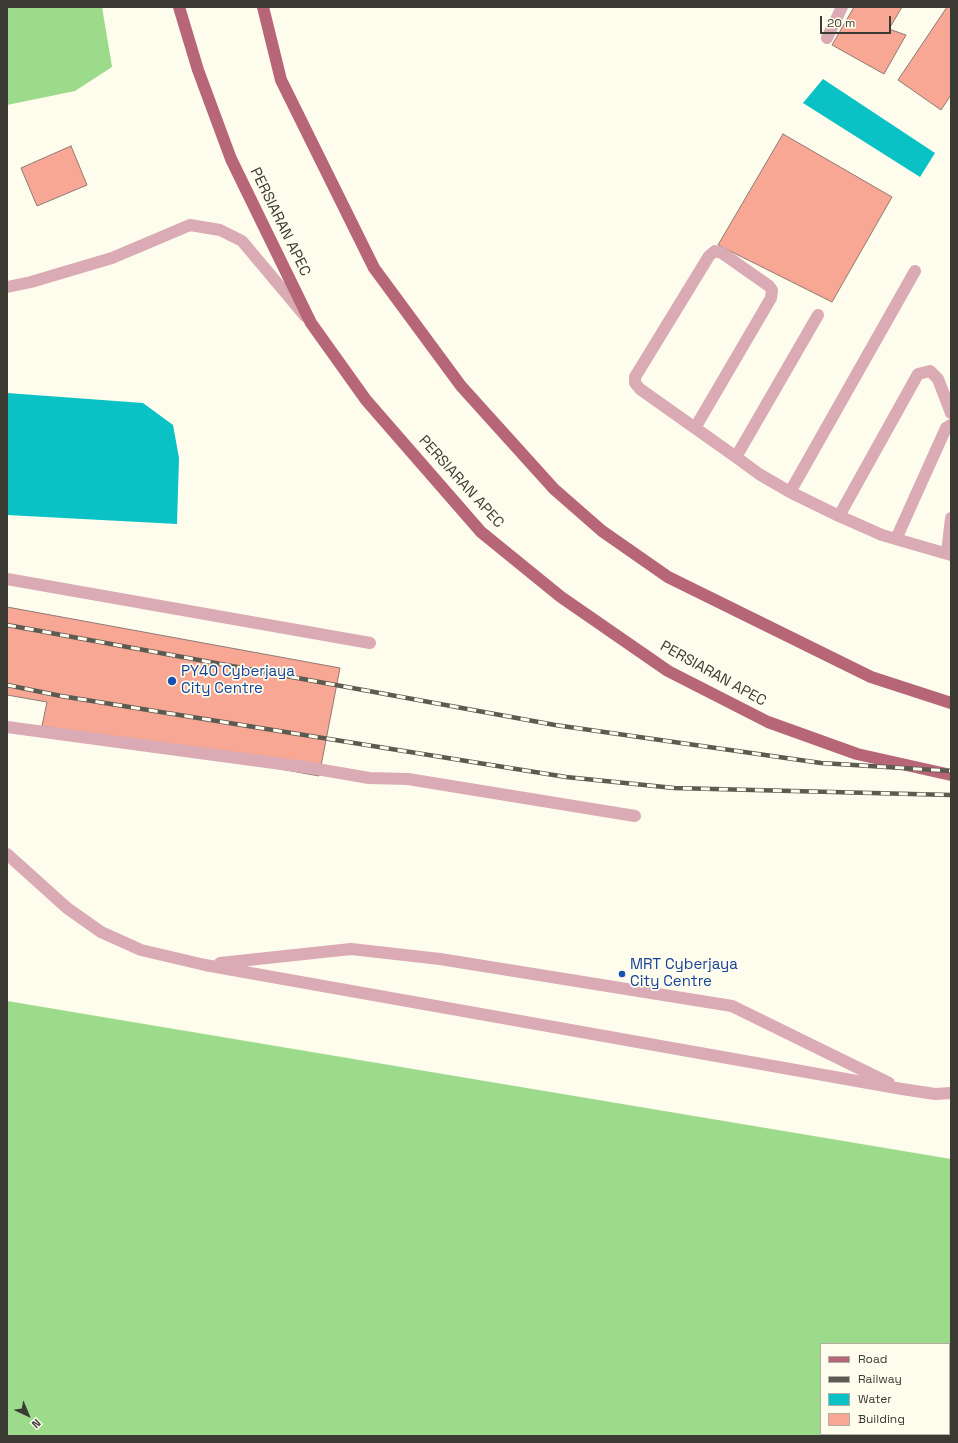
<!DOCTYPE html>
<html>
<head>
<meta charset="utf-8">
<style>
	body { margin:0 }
	#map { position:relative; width:958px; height:1443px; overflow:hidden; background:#fefcec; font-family:"Space Grotesk",sans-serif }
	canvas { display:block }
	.frame { position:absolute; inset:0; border:8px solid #3c3b33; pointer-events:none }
	.legend { position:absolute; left:820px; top:1343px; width:130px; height:92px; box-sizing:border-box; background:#fefcec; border:1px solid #b0afa2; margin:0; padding:5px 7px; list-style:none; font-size:12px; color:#3c3b33 }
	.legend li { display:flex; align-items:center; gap:8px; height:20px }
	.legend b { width:20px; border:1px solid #b0afa2 }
	.north { position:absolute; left:8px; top:1395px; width:40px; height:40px; -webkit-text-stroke:3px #fefcec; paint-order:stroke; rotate:136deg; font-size:11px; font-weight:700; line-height:16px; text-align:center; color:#3c3b33 }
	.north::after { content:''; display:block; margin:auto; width:14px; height:18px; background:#3c3b33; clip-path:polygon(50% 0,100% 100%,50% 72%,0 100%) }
	.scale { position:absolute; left:820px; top:16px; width:71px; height:18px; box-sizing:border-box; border:2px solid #3c3b33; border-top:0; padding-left:5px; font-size:12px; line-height:14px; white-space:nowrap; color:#3c3b33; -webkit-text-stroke:3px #fefcec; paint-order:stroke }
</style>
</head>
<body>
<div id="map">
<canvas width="958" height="1443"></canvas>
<div class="frame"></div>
<ul class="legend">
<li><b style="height:5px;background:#b76678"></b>Road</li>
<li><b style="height:5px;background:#5c5b52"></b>Railway</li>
<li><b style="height:11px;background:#0ac2c5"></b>Water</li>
<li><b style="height:11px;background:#f8a795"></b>Building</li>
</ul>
<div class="north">N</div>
<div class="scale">20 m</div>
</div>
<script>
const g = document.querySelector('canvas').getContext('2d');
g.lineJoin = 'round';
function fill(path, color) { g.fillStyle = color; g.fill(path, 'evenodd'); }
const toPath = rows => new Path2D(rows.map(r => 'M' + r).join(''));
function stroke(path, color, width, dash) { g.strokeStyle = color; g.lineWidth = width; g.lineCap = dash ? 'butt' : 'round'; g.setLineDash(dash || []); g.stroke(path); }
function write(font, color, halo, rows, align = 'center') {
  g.font = font + ' "Space Grotesk",sans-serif'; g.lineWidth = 3.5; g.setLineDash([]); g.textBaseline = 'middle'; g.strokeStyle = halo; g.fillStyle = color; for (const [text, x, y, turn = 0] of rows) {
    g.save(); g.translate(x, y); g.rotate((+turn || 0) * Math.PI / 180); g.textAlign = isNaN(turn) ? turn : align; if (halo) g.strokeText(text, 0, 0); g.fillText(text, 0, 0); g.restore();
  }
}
fill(toPath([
	[7,7,102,7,112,67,75,91,7,105],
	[7,1001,951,1159,951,1436,7,1436],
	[821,1344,949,1344,949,1434,821,1434]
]), '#9ddb8c');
fill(toPath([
	[823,79,935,153,920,177,803,103],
	[7,393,143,403,173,425,179,458,177,524,7,515]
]), '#0ac2c5');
const building = toPath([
	[854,7,902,7,889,29,906,35,884,74,832,45,854,7],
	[947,7,951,7,951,95,941,110,898,80,947,7],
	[783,134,892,197,832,302,718,245,783,134],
	[71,146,87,185,37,206,21,168,71,146],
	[7,607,340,668,319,776,42,726,47,702,7,695,7,607]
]);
fill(building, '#f8a795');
stroke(building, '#8e7974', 1);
stroke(toPath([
	[827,38,842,7],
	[7,287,31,282,112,258,190,225,220,230,242,241,305,316],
	[695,428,771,298,772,290,769,286,722,253,715,251,709,256,635,377,635,383,640,389,695,428,736,457,759,474,790,492,839,516,882,535,951,555],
	[736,457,818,315],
	[790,492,915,271],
	[839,516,918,374,930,371,938,379,951,413],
	[896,539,946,428,951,425],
	[947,553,951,518],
	[7,579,370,643],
	[7,727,311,768,369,778,408,779,635,816],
	[7,854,67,908,101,932,141,950,205,965,902,1089,935,1094,951,1093],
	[220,963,351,949,440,959,732,1006,889,1083]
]), '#daabb4', 12);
stroke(toPath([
	[179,7,198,70,231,159,311,323,366,400,481,532,561,597,668,671,768,722,857,754,951,775],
	[263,7,281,80,374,268,461,386,554,489,602,531,668,577,871,677,951,703]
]), '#b76678', 12);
const rail = toPath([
	[7,625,555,725,821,763,951,771],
	[7,685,61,696,566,777,674,788,951,795]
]);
stroke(rail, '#5c5b52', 4.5);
stroke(rail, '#fefcec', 3, [9]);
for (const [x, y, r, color] of [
	[172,681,5,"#1a4fb4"],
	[622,974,4,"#1a4fb4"]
]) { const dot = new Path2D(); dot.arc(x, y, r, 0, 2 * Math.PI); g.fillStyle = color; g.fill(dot); stroke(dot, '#fefcec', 1.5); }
write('15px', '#3c3b33', '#fefcec', [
	["PERSIARAN APEC",280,222,64],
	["PERSIARAN APEC",461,482,48],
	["PERSIARAN APEC",713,674,29]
]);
write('15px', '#164399', '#fefcec', [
	["PY40 Cyberjaya",181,672],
	["City Centre",181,689],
	["MRT Cyberjaya",630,965],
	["City Centre",630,982]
], 'left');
</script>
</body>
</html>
